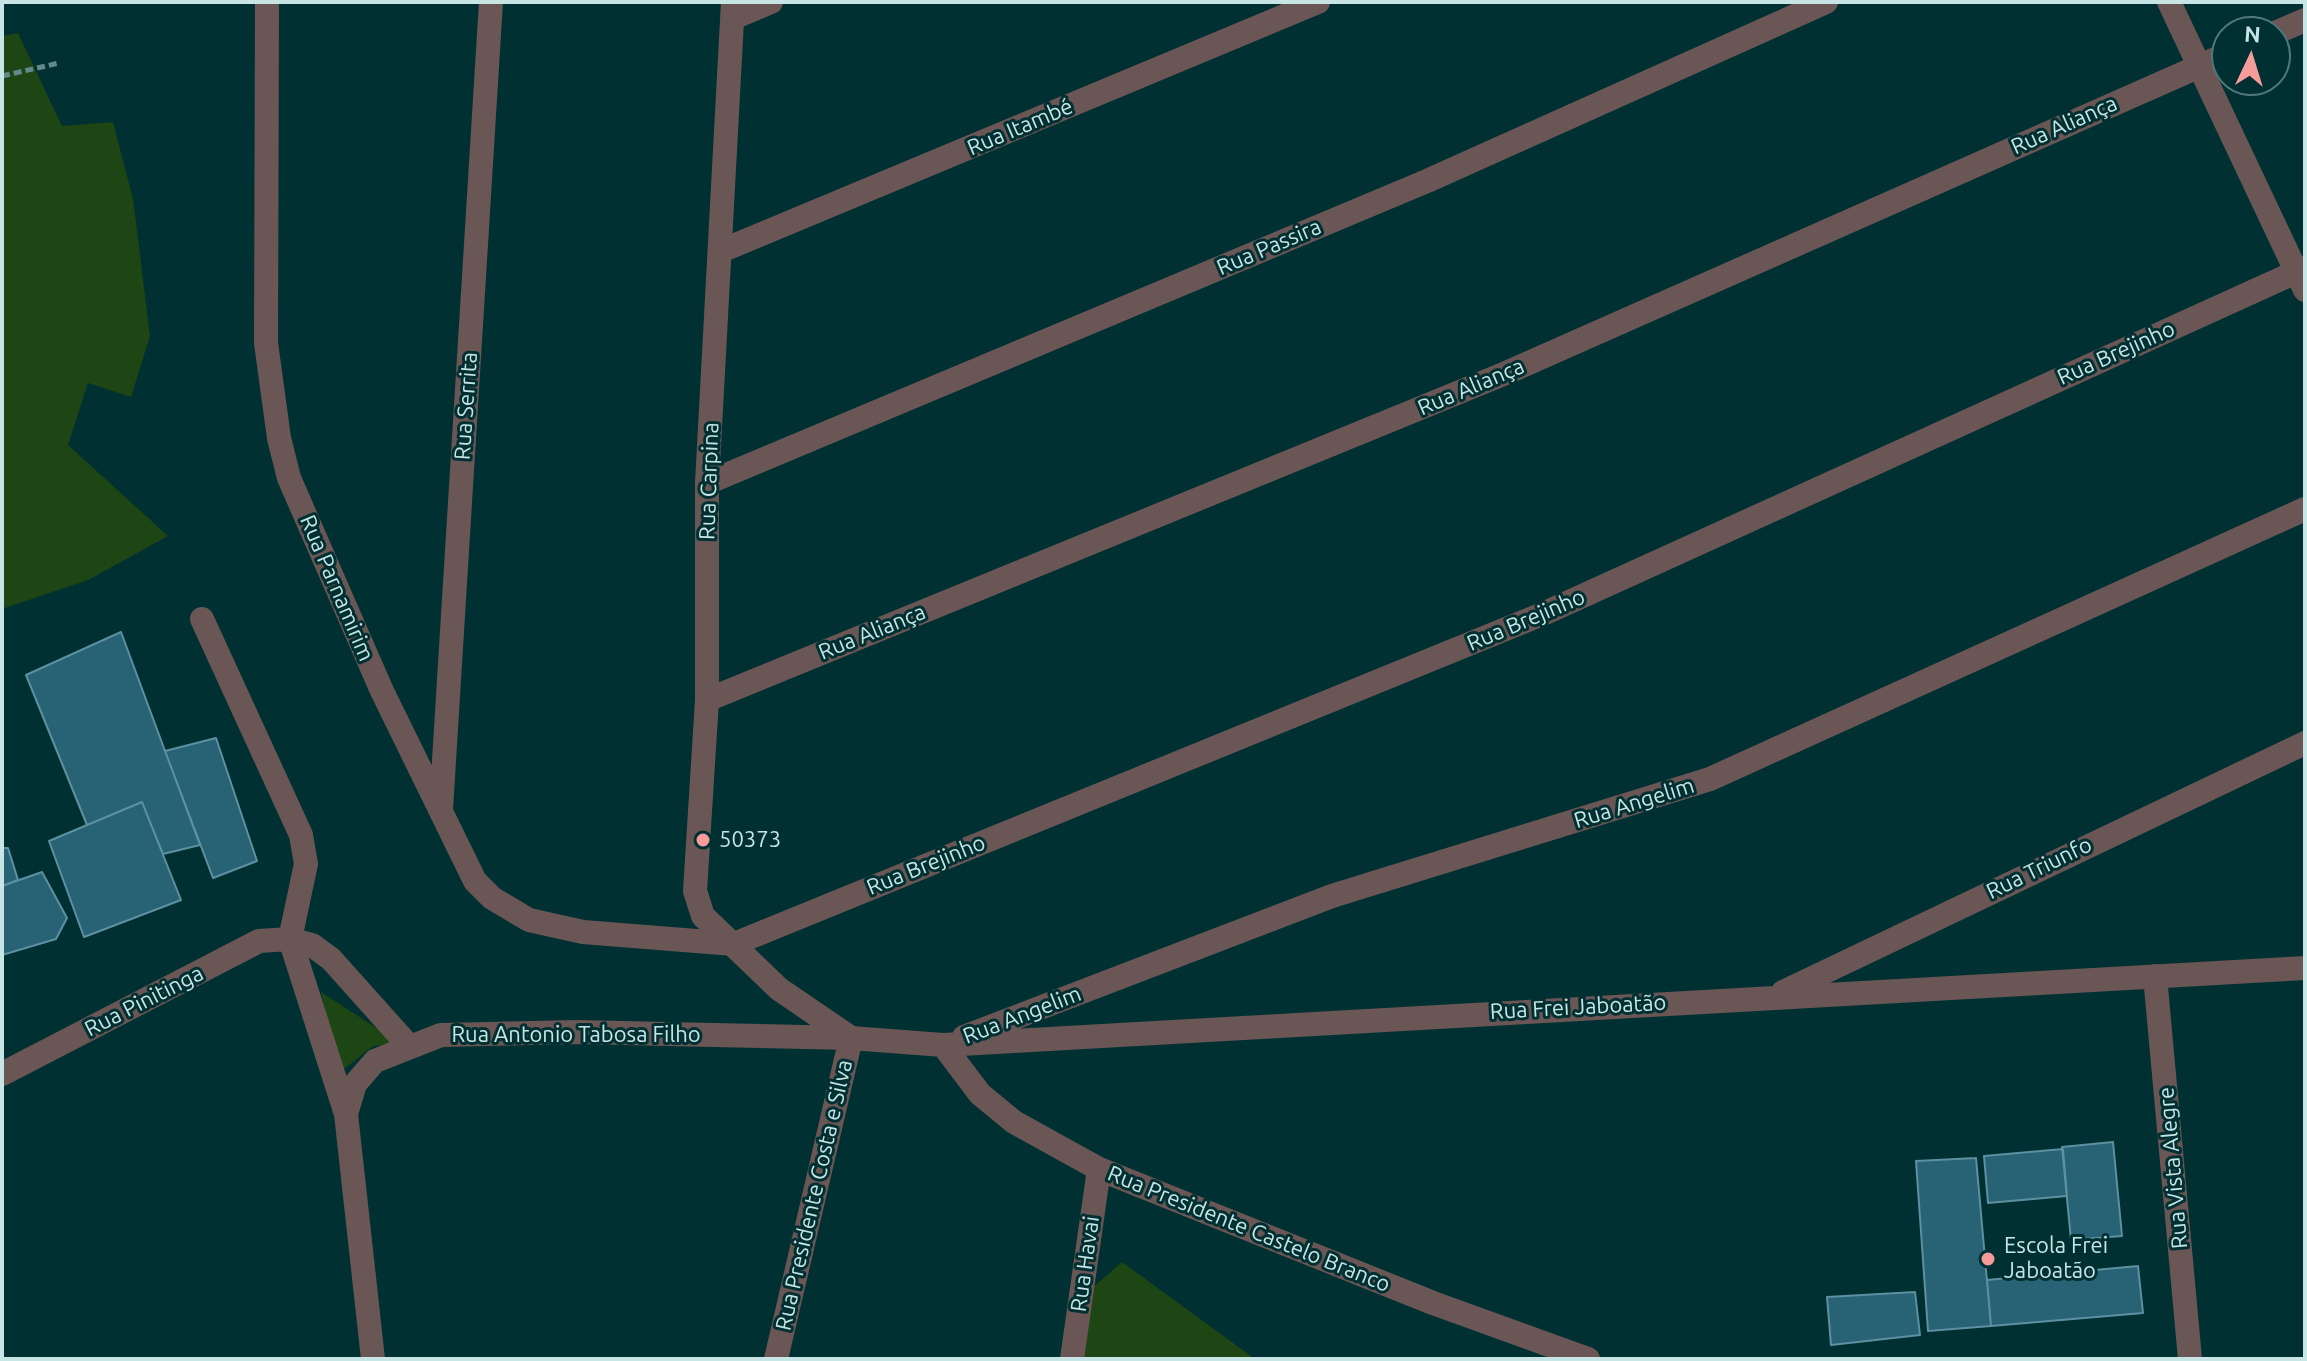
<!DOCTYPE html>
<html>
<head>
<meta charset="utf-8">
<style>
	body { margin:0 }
	#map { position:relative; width:2307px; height:1361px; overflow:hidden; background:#003032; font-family:Ubuntu,sans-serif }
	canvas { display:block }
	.frame { position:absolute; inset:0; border:4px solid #c8e5e6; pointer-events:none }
	.north { position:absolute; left:2211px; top:16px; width:80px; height:80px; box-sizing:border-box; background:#003032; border:2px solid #50787a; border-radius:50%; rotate:4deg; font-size:22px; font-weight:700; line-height:32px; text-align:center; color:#c8e5e6 }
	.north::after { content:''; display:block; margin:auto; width:28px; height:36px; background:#f59b9a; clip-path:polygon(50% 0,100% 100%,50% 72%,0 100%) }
</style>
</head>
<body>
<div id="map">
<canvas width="2307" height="1361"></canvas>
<div class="frame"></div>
<div class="north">N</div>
</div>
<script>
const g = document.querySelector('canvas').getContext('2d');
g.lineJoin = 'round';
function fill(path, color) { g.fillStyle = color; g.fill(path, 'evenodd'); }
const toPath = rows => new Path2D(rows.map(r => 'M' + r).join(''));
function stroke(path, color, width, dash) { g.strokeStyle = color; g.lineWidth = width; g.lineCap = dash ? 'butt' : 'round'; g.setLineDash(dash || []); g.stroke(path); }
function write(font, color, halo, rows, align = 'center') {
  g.font = font + ' Ubuntu,sans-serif'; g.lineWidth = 6; g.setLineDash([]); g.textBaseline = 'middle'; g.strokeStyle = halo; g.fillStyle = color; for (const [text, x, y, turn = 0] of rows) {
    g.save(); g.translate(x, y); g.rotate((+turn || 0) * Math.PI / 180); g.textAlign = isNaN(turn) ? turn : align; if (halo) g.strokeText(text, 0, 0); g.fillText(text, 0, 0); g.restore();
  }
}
fill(toPath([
	[18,33,62,126,113,122,133,199,150,336,131,397,88,383,68,445,168,536,88,580,2,609,2,36],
	[321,992,401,1044,373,1046,339,1073],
	[1122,1262,1255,1359,1083,1359,1092,1288]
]), '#1d4614');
const building = toPath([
	[121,632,165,751,200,845,163,854,142,802,87,825,26,675,121,632],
	[216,738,257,861,213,878,165,751,216,738],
	[142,802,181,900,84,937,49,841,142,802],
	[2,848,8,848,18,880,2,886,2,848],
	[42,872,67,918,56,939,2,955,2,886,42,872],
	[2113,1142,2122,1236,2071,1240,2062,1147,2113,1142],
	[2063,1149,2067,1196,1988,1203,1984,1156,2063,1149],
	[1976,1158,1991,1326,1928,1331,1916,1161,1976,1158],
	[2138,1266,2143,1313,1991,1326,1987,1280,2138,1266],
	[1915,1292,1920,1335,1831,1345,1827,1297,1915,1292]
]);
fill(building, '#276374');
stroke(building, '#5d90a1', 2);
stroke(toPath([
	[2,76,59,63]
]), '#62898b', 5, [8, 4]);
stroke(toPath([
	[267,2,266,343,279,438,289,478,382,691,475,881,492,898,529,920,583,932,734,944,1545,613,2305,268],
	[733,2,707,483,707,700,695,891,703,916,779,989,851,1038],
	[2169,2,2305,290],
	[733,18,771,2],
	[2275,33,2305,20],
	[721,251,1318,2],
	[707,483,1427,181,1826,2],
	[202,619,301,835,306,864,290,939,346,1114],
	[707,700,1506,373,2227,54],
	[441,809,491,2],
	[2155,976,2190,1359],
	[1783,992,2305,743],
	[964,1037,1332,896,1710,779,2305,509],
	[943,1045,980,1094,1014,1122,1099,1169,1433,1303,1588,1359],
	[2,1074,259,941,290,939,312,945,331,959,408,1045],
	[373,1359,346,1114,355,1084,375,1061,441,1035,577,1032,851,1038,943,1045,2305,968],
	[776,1359,851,1038],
	[1072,1359,1099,1169]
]), '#6a5655', 24);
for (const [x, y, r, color] of [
	[703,840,8,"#f59b9a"],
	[1988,1259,8,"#f59b9a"]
]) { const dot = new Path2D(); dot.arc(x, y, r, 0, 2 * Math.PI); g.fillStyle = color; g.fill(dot); stroke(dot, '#003032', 3); }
write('22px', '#c8e5e6', '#003032', [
	["Rua Aliança",2064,125,-24],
	["Rua Itambé",1020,127,-23],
	["Rua Passira",1269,247,-23],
	["Rua Brejinho",2116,353,-24],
	["Rua Aliança",1471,387,-23],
	["Rua Serrita",466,406,-86],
	["Rua Carpina",709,481,-88],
	["Rua Parnamirim",337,588,67],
	["Rua Brejinho",1526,620,-23],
	["Rua Aliança",872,632,-22],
	["Rua Angelim",1634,803,-17],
	["Rua Brejinho",926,865,-22],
	["Rua Triunfo",2039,868,-26],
	["Rua Pinitinga",144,1001,-27],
	["Rua Frei Jaboatão",1578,1007,-3],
	["Rua Angelim",1022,1015,-21],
	["Rua Antonio Tabosa Filho",576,1035],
	["Rua Vista Alegre",2173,1168,-95],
	["Rua Presidente Costa e Silva",814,1195,-77],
	["Rua Presidente Castelo Branco",1249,1229,22],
	["Rua Havai",1085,1264,-82]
]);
write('22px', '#c8e5e6', '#003032', [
	["50373",719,840],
	["Escola Frei",2004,1246],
	["Jaboatão",2004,1271]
], 'left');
</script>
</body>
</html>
